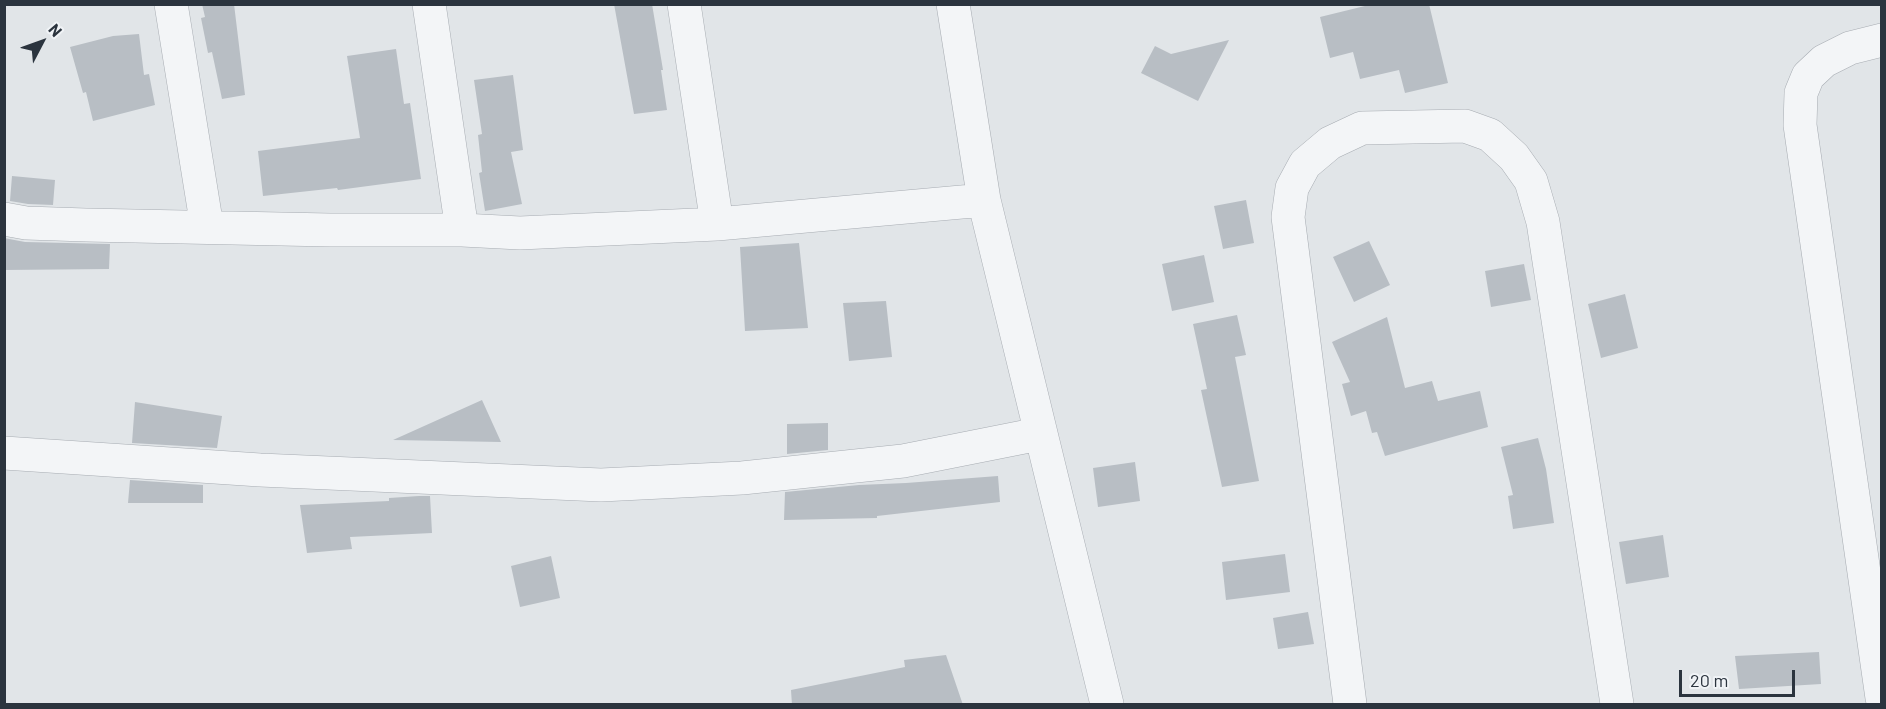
<!DOCTYPE html>
<html>
<head>
<meta charset="utf-8">
<style>
	body { margin:0 }
	#map { position:relative; width:1886px; height:709px; overflow:hidden; background:#e1e5e8; font-family:Barlow,sans-serif }
	canvas { display:block }
	.frame { position:absolute; inset:0; border:6px solid #2b343e; pointer-events:none }
	.north { position:absolute; left:12px; top:12px; width:60px; height:60px; -webkit-text-stroke:4px #f0f3f6; paint-order:stroke; rotate:49deg; font-size:16px; font-weight:700; line-height:24px; text-align:center; color:#2b343e }
	.north::after { content:''; display:block; margin:auto; width:21px; height:27px; background:#2b343e; clip-path:polygon(50% 0,100% 100%,50% 72%,0 100%) }
	.scale { position:absolute; left:1679px; top:670px; width:116px; height:27px; box-sizing:border-box; border:3px solid #2b343e; border-top:0; padding-left:8px; font-size:18px; line-height:21px; white-space:nowrap; color:#2b343e; -webkit-text-stroke:4px #f0f3f6; paint-order:stroke }
</style>
</head>
<body>
<div id="map">
<canvas width="1886" height="709"></canvas>
<div class="frame"></div>
<div class="north">N</div>
<div class="scale">20 m</div>
</div>
<script>
const g = document.querySelector('canvas').getContext('2d');
g.lineJoin = 'round';
function fill(path, color) { g.fillStyle = color; g.fill(path, 'evenodd'); }
const toPath = rows => new Path2D(rows.map(r => 'M' + r).join(''));
function stroke(path, color, width, dash) { g.strokeStyle = color; g.lineWidth = width; g.lineCap = dash ? 'butt' : 'round'; g.setLineDash(dash || []); g.stroke(path); }
fill(toPath([
	[202,4,234,4,245,95,222,99,212,52,208,53,201,18,205,17],
	[614,4,652,4,663,70,661,70,667,110,634,114],
	[1373,4,1429,4,1448,83,1405,93,1399,70,1360,79,1353,52,1330,58,1320,17],
	[139,34,144,75,149,74,155,105,93,121,86,92,83,93,70,47,113,36],
	[1229,40,1198,101,1141,73,1155,46,1171,54],
	[396,49,404,104,410,103,421,179,338,190,337,188,263,196,258,151,360,138,347,56],
	[513,75,523,150,511,152,522,204,485,211,479,173,482,172,478,135,482,134,474,80],
	[12,176,55,180,53,205,28,204,10,201],
	[1246,200,1254,243,1223,249,1214,206],
	[4,238,25,242,110,244,109,269,4,270],
	[1369,241,1390,285,1354,302,1333,257],
	[799,243,808,328,745,331,740,247],
	[1204,255,1214,302,1172,311,1162,264],
	[1524,264,1531,300,1491,307,1485,271],
	[1625,294,1638,348,1601,358,1588,304],
	[886,301,892,357,849,361,843,303],
	[1237,315,1246,355,1235,357,1259,481,1222,487,1201,390,1207,389,1193,324],
	[1387,317,1405,388,1432,381,1438,401,1480,391,1488,427,1385,456,1377,432,1372,433,1366,411,1351,416,1342,384,1350,382,1332,342],
	[482,400,501,442,393,440],
	[135,402,222,416,217,448,132,443],
	[828,423,828,450,787,454,787,424],
	[1538,438,1546,469,1554,523,1513,529,1508,496,1513,495,1501,447],
	[1135,462,1140,501,1098,507,1093,468],
	[998,476,1000,502,877,516,877,518,784,520,785,492,859,485,906,483],
	[130,480,203,485,203,503,128,503],
	[419,496,430,496,432,533,350,537,352,549,307,553,300,505,389,501,389,498],
	[1663,535,1669,577,1626,584,1619,542],
	[1285,554,1290,592,1226,600,1222,562],
	[551,556,560,598,520,607,511,566],
	[1308,612,1314,644,1278,649,1273,618],
	[1819,652,1821,684,1739,689,1735,656],
	[946,655,963,705,792,705,791,690,905,667,904,660]
]), '#b8bec4');
const minor = toPath([
	[171,4,207,227],
	[429,4,462,230],
	[684,4,717,224],
	[953,4,984,200,1107,704],
	[1882,40,1850,48,1824,61,1808,76,1801,93,1800,125,1882,698],
	[4,219,26,223,86,225,330,230,462,230,520,233,717,224,984,200],
	[4,453,260,470,601,485,742,478,903,461,1039,434],
	[1350,704,1288,217,1292,188,1305,164,1330,143,1362,128,1465,126,1490,135,1514,157,1531,181,1543,222,1617,704]
]);
stroke(minor, '#a7acb2', 34);
stroke(minor, '#f3f5f7', 33);
</script>
</body>
</html>
